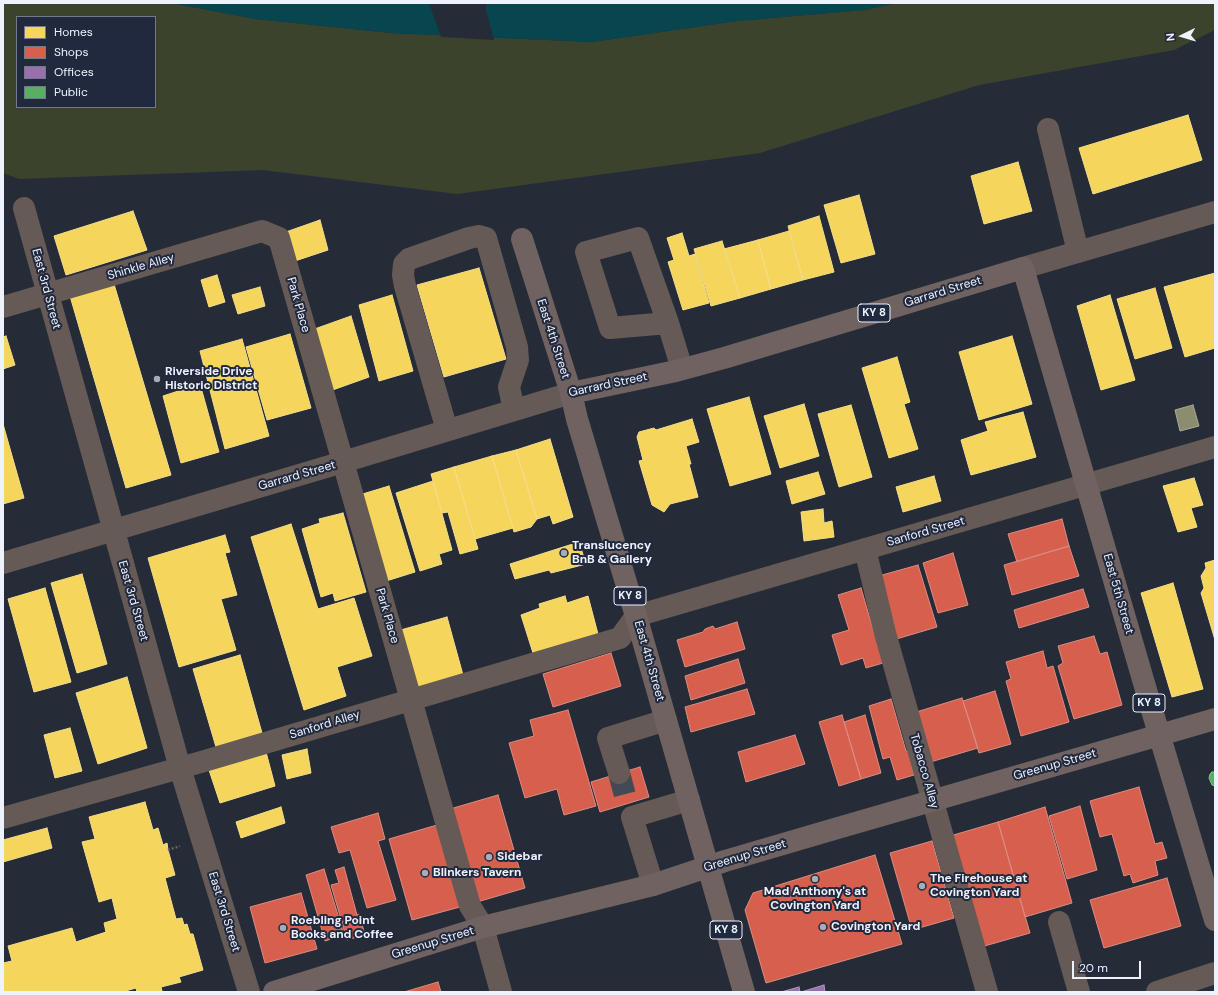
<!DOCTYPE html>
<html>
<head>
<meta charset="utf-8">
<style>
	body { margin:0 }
	#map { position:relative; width:1218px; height:995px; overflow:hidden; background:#262c37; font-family:"DM Sans",sans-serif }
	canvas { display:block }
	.frame { position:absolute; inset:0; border:4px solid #edf2fd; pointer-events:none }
	.legend { position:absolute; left:16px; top:16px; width:140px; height:92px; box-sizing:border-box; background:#20293d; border:1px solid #72798a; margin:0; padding:5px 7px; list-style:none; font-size:12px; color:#edf2fd }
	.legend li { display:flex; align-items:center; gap:8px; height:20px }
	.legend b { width:20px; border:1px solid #72798a }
	.north { position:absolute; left:1162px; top:16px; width:40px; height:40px; -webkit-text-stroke:3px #20293d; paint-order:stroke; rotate:265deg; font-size:11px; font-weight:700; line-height:16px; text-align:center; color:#edf2fd }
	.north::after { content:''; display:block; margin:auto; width:14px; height:18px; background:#edf2fd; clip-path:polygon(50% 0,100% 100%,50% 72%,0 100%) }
	.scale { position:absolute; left:1072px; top:961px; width:69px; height:18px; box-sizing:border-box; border:2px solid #edf2fd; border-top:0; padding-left:5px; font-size:12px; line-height:14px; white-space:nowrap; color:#edf2fd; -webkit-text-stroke:3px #20293d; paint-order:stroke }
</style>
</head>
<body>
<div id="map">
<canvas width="1218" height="995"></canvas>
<div class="frame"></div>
<ul class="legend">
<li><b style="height:11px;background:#f6d55c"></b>Homes</li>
<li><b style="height:11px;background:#d6604d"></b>Shops</li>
<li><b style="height:11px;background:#9970ab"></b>Offices</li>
<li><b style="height:11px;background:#5aae61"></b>Public</li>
</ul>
<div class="north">N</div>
<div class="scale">20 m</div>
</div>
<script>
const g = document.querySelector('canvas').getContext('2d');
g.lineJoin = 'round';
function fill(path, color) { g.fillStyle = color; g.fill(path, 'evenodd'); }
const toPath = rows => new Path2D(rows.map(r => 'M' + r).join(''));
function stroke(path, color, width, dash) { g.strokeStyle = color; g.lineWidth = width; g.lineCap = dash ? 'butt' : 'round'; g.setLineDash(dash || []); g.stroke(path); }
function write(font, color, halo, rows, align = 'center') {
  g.font = font + ' "DM Sans",sans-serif'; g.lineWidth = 4; g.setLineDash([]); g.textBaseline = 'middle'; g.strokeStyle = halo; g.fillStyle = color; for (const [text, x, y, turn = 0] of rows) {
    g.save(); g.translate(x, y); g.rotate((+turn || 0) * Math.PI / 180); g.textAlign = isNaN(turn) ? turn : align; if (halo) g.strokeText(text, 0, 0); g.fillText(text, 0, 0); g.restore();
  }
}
fill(toPath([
	[3,3,171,3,256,19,391,33,592,42,737,21,864,10,897,3,1215,3,1215,30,1174,50,979,85,760,153,457,194,263,170,19,179,3,173],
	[17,17,155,17,155,107,17,107]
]), '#3c432c');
fill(toPath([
	[171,3,897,3,865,10,737,21,592,42,391,33,256,19]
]), '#07464f');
fill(toPath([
	[429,3,486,3,486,10,494,40,441,37]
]), '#262c37');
const homes = toPath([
	[1188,115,1202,160,1093,194,1079,148,1188,115],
	[1018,162,1032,211,984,224,971,176,1018,162],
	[859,195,875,254,841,263,824,205,859,195],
	[133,211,147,250,66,275,54,236,133,211],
	[819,216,834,272,803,280,788,226,819,216],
	[320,220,328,250,292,262,283,233,320,220],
	[789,231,803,280,771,289,758,240,789,231],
	[682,233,689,256,695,254,709,303,683,310,668,262,674,260,667,238,682,233],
	[758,240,771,289,740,298,724,249,758,240],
	[722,241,740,298,711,306,694,249,722,241],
	[479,268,506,359,444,377,417,285,479,268],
	[1215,273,1215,348,1185,357,1164,287,1215,273],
	[217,275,225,302,209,307,201,280,217,275],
	[114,284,171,475,126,488,70,296,114,284],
	[260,287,265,306,238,314,232,295,260,287],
	[1155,288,1172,348,1135,359,1117,299,1155,288],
	[392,295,413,371,379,381,359,305,392,295],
	[1110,295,1135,380,1101,390,1077,306,1110,295],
	[351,316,369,377,327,392,309,331,351,316],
	[290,334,311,408,267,420,246,347,290,334],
	[6,336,15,365,3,369,3,337,6,336],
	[1012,336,1032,404,979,420,959,352,1012,336],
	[242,339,269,436,225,449,200,351,242,339],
	[897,357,910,402,904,404,918,449,889,458,862,368,897,357],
	[200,384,219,452,181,463,163,396,200,384],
	[749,397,771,474,730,486,707,409,749,397],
	[804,404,819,456,780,468,764,416,804,404],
	[851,405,872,477,839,487,818,414,851,405],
	[1023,412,1036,457,971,475,961,440,988,431,985,422,1023,412],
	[692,419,699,442,686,446,691,464,689,464,698,497,670,504,664,512,652,505,639,461,643,460,637,437,639,432,654,428,656,430,692,419],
	[3,424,24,498,3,504,3,424],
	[550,439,573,517,553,524,550,515,537,519,516,450,550,439],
	[516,450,537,519,531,527,514,532,492,456,516,450],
	[492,456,513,528,475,539,454,467,492,456],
	[454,467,478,549,460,554,448,512,442,513,431,474,454,467],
	[818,472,825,494,792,504,786,481,818,472],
	[934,476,941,501,903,512,896,487,934,476],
	[1194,478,1203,505,1191,508,1197,527,1178,532,1163,486,1194,478],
	[433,481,452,550,439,554,442,564,420,571,396,493,433,481],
	[389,486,415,572,383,582,356,496,389,486],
	[823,509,824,523,832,521,834,537,804,541,801,512,823,509],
	[343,513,366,592,335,601,333,593,321,597,302,529,320,523,319,519,343,513],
	[291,524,318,609,354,598,372,656,337,667,346,696,304,710,251,537,291,524],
	[225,535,230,552,225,553,237,595,221,599,236,650,179,667,148,558,225,535],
	[579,542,586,564,551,573,549,570,515,579,510,564,579,542],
	[1215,560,1215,640,1201,593,1204,588,1201,576,1206,568,1205,563,1215,560],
	[82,574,107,664,77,673,51,583,82,574],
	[1173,583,1203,689,1172,697,1141,593,1173,583],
	[45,588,71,682,34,692,8,599,45,588],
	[565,596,567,603,588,596,598,634,533,653,521,615,540,608,539,604,565,596],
	[447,617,463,675,415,690,397,631,447,617],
	[240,655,262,733,216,747,193,669,240,655],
	[127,677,147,748,98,764,76,693,127,677],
	[70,728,82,771,55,778,44,735,70,728],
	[307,749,311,773,287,779,282,755,307,749],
	[266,752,275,786,220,803,208,767,266,752],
	[145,802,153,830,158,828,163,845,167,843,168,850,175,875,165,878,176,919,182,918,184,925,187,924,190,934,193,934,203,970,179,977,181,982,161,987,162,991,158,992,137,992,136,988,122,992,3,992,3,963,12,961,8,946,72,928,76,942,106,932,104,923,117,919,112,898,99,902,82,842,95,839,89,817,145,802],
	[281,807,285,823,241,838,236,822,281,807],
	[47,828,52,848,3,862,3,840,47,828]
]);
fill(homes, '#f6d55c');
stroke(homes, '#f3de8c', 1);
const shops = toPath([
	[1062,519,1069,546,1017,562,1008,534,1062,519],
	[1069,546,1079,576,1012,595,1004,565,1069,546],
	[953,553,968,605,938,613,923,563,953,553],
	[918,565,937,627,893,640,875,577,918,565],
	[861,588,883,663,866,668,863,658,841,665,832,635,849,630,838,595,861,588],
	[1083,589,1089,607,1019,628,1014,610,1083,589],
	[737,622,745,649,685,667,677,640,703,632,705,629,713,626,715,629,737,622],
	[1094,636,1100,654,1107,652,1122,705,1074,719,1058,666,1063,663,1058,646,1094,636],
	[1043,651,1047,668,1053,666,1069,722,1021,736,1006,681,1011,679,1006,662,1043,651],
	[611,653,621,686,553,707,543,674,611,653],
	[738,659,745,683,691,700,685,676,738,659],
	[747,689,755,714,691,732,685,707,747,689],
	[995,691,1011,744,979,753,963,701,995,691],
	[962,698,978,748,927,763,913,713,962,698],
	[891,699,906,751,908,751,914,775,897,780,890,757,883,759,869,706,891,699],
	[568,710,596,806,564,815,557,789,525,798,509,743,534,736,530,720,568,710],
	[842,715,861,779,839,786,819,722,842,715],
	[865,715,881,773,861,779,844,722,865,715],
	[795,735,805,764,746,782,738,752,795,735],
	[640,767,649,797,600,812,591,782,640,767],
	[1139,787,1155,844,1162,842,1167,858,1155,861,1158,875,1133,883,1130,874,1124,876,1112,834,1100,837,1090,801,1139,787],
	[498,795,525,888,477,902,450,809,498,795],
	[1080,806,1097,870,1067,879,1049,816,1080,806],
	[1045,807,1072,903,1025,917,998,822,1045,807],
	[378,813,385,839,378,841,396,900,367,908,350,850,339,853,331,827,378,813],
	[998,822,1030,933,981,947,950,836,998,822],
	[437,825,460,907,412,920,389,839,437,825],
	[932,841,954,918,912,930,890,853,932,841],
	[875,855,902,944,766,983,745,910,753,893,875,855],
	[344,867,357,915,359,914,365,935,347,940,331,885,339,883,335,870,344,867],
	[324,869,344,935,325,941,306,875,324,869],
	[1167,878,1181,926,1104,948,1090,900,1167,878],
	[301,893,317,949,265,963,250,907,301,893],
	[438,982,441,992,404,992,438,982]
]);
fill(shops, '#d6604d');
stroke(shops, '#dd8c82', 1);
const offices = toPath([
	[824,985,825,992,801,992,824,985],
	[799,987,800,992,781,992,799,987]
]);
fill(offices, '#9970ab');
stroke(offices, '#b297c4', 1);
const public = toPath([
	[1212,772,1215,772,1215,786,1212,785,1209,778,1210,774,1212,772]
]);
fill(public, '#5aae61');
stroke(public, '#86c290', 1);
const industry = toPath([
	[1193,405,1199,426,1180,431,1175,410,1193,405]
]);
fill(industry, '#8c8c6e');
stroke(industry, '#a9ab99', 1);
stroke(toPath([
	[619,773,627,803]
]), '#444a55', 22, [22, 11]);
stroke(toPath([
	[168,850,180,846]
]), '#676161', 2.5, [2, 2]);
stroke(toPath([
	[1048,129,1078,252],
	[24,208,180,768,249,992],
	[1023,268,1215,212],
	[3,307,262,231,279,238,470,906,483,927,501,992],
	[668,323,610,328,586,252,638,238,668,323,682,369],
	[447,430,405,286,403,275,404,264,409,259,469,238,479,236,486,238,517,347,518,360,509,387,514,410],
	[865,549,885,633,987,992],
	[3,563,343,462,571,393],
	[619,773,608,738,666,720],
	[3,818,201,762,620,638,636,616,1215,447],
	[653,885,632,817,689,800],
	[1059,922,1079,992],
	[1157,992,1215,973]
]), '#665a56', 22);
stroke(toPath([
	[522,239,571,393,577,419,636,616,744,992],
	[571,393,676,371,724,358,1023,268,1151,707,1215,920],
	[274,992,483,927,653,885,725,861,831,830,1215,719]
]), '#706260', 22);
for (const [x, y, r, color] of [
	[157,379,4,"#a7adb8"],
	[564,553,4,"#a7adb8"],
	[489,857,4,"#a7adb8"],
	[425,873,4,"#a7adb8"],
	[815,879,4,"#a7adb8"],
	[922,886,4,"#a7adb8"],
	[823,927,4,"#a7adb8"],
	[283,928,4,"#a7adb8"]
]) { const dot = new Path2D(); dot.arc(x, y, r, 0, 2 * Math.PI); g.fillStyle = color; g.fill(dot); stroke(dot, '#20293d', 1.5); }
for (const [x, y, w] of [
	[874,313,32],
	[630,596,32],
	[1149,703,32],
	[726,930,32]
]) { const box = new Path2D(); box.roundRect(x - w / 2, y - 9, w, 18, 3); g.fillStyle = '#20293d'; g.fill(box); stroke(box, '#edf2fd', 1); }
write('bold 11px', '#edf2fd', null, [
	["KY 8",874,313],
	["KY 8",630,596],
	["KY 8",1149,703],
	["KY 8",726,930]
]);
write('12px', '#edf2fd', '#20293d', [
	["Shinkle Alley",141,267,-16],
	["East 3rd Street",46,289,75],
	["Garrard Street",943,292,-17],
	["Park Place",298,305,74],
	["East 4th Street",553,339,72],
	["Garrard Street",608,385,-12],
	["Garrard Street",297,476,-16],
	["Sanford Street",926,532,-16],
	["East 5th Street",1118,594,74],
	["East 3rd Street",133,601,74],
	["Park Place",387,616,74],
	["East 4th Street",649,661,74],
	["Sanford Alley",325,725,-17],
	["Greenup Street",1055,765,-16],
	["Tobacco Alley",924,771,74],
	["Greenup Street",745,856,-17],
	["East 3rd Street",224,912,73],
	["Greenup Street",433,943,-17]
]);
write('bold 12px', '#edf2fd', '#20293d', [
	["Riverside Drive",165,372],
	["Historic District",165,386],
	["Translucency",572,546],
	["BnB & Gallery",572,560],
	["Sidebar",497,857],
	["Blinkers Tavern",433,873],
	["The Firehouse at",930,879],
	["Covington Yard",930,893],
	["Mad Anthony's at",815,892,"center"],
	["Covington Yard",815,906,"center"],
	["Roebling Point",291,921],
	["Books and Coffee",291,935],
	["Covington Yard",831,927]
], 'left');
</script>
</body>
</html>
